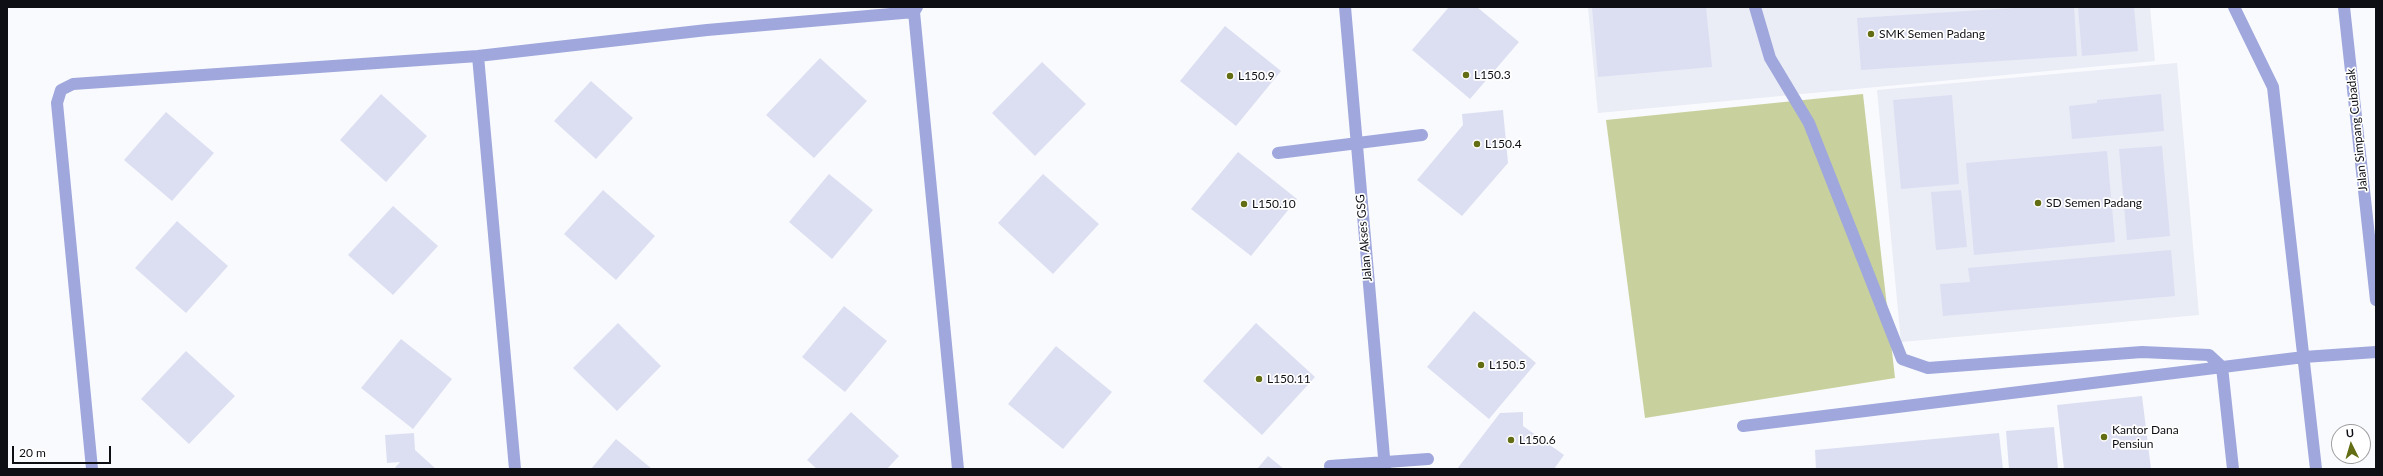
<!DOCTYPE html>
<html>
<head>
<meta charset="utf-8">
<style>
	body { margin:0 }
	#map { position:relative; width:2383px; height:476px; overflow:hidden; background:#f9fafd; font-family:Lato,sans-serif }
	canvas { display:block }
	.frame { position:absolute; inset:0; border:8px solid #0e0f15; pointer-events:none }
	.north { position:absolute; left:2331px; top:424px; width:40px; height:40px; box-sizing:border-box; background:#fff; border:1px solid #9f9fa1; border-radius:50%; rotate:355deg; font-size:11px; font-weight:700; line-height:16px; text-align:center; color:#0e0f15 }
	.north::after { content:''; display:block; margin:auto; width:14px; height:18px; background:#636d14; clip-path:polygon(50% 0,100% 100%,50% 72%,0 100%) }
	.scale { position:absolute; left:12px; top:446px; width:99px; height:18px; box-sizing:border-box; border:2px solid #0e0f15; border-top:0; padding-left:5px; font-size:12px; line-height:14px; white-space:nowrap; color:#0e0f15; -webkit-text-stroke:3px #fff; paint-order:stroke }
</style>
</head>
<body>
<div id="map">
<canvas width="2383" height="476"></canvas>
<div class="frame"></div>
<div class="north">U</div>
<div class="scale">20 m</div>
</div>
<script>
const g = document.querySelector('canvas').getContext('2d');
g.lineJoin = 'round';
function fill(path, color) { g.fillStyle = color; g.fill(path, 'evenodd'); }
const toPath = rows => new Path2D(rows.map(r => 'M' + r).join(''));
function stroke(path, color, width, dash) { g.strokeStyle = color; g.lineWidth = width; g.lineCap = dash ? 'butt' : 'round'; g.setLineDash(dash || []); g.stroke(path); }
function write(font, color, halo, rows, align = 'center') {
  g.font = font + ' Lato,sans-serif'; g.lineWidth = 3.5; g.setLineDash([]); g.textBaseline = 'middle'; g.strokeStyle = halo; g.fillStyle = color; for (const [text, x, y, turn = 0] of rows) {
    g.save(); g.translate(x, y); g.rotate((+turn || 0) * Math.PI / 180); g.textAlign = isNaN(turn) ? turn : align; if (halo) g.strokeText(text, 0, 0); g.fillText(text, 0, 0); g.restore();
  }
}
fill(toPath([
	[1588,7,2150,7,2155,61,1598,113],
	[2177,63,2199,315,1901,342,1877,90]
]), '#eaecf6');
fill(toPath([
	[1863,94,1895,378,1645,418,1606,120]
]), '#c8d19d');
fill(toPath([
	[1449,7,1477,7,1519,42,1470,99,1412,50],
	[1592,7,1706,7,1712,67,1598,77],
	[2029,7,2074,7,2077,56,1861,70,1857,18],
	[2078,7,2134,7,2138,51,2082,56],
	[1225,26,1281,71,1236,126,1180,81],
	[820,58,867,101,814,158,766,115],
	[1042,62,1086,104,1035,156,992,113],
	[591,81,633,118,596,159,554,121],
	[381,94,427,136,386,182,340,140],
	[2161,94,2164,131,2072,139,2069,106,2097,103,2097,100],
	[1952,95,1959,184,1901,189,1893,100],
	[1503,110,1508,163,1462,216,1417,180,1463,125,1462,114],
	[166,112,214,153,172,201,124,160],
	[2162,146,2170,236,2127,240,2119,149],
	[2107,151,2115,242,1974,255,1966,163],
	[1238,152,1297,199,1251,256,1191,209],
	[829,174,873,210,832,259,789,222],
	[1043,174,1099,224,1053,274,998,223],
	[603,190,655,236,616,280,564,234],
	[1961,190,1967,247,1936,250,1931,192],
	[393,206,438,246,393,295,348,255],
	[177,221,228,266,186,313,135,268],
	[2171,250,2175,296,1943,316,1940,284,1970,282,1968,268],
	[844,306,887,341,845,392,802,357],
	[1474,311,1536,363,1489,419,1427,367],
	[618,323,661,366,617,411,573,368],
	[1256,323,1315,377,1262,435,1203,381],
	[401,339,452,379,413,429,361,388],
	[1056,346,1112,392,1063,449,1008,404],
	[186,351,235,396,189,444,141,399],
	[2142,396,2151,469,2064,469,2057,405],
	[851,412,899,456,887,469,817,469,807,460],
	[1523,412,1523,426,1564,455,1554,469,1457,469,1500,413],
	[2054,427,2058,469,2009,469,2006,431],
	[414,433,415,450,436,469,394,469,400,462,387,463,385,435],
	[1999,433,2003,469,1816,469,1815,450],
	[616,439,652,469,591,469],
	[1268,456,1284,469,1257,469]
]), '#dcdff2');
stroke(toPath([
	[917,7,914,12,958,469],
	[1345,7,1385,469],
	[1755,7,1770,58,1809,123,1902,359,1928,368,2142,352,2209,355,2222,367,2233,469],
	[2234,7,2273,87,2316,469],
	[2344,7,2376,300],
	[478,56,515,469],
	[1278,153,1422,135],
	[1743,426,2304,357,2376,352],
	[1330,466,1428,459],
	[92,469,57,103,61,90,73,84,478,56,707,30,914,12]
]), '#9fa7dc', 12);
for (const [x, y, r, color] of [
	[1871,34,4,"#636d14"],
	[1466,75,4,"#636d14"],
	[1230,76,4,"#636d14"],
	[1477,144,4,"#636d14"],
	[2038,203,4,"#636d14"],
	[1244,204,4,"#636d14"],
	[1481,365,4,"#636d14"],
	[1259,379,4,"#636d14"],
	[2104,437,4,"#636d14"],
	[1511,440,4,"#636d14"]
]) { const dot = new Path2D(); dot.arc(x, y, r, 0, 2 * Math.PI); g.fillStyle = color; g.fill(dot); stroke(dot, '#fff', 1.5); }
write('12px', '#0e0f15', '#fff', [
	["SMK Semen Padang",1879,34],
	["L150.3",1474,75],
	["L150.9",1238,76],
	["L150.4",1485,144],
	["SD Semen Padang",2046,203],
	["L150.10",1252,204],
	["L150.5",1489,365],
	["L150.11",1267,379],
	["Kantor Dana",2112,430],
	["Pensiun",2112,444],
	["L150.6",1519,440]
], 'left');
write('12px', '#0e0f15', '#fff', [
	["Jalan Simpang Cubadak",2357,130,-96],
	["Jalan Akses GSG",1364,238,-95]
]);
</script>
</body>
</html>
